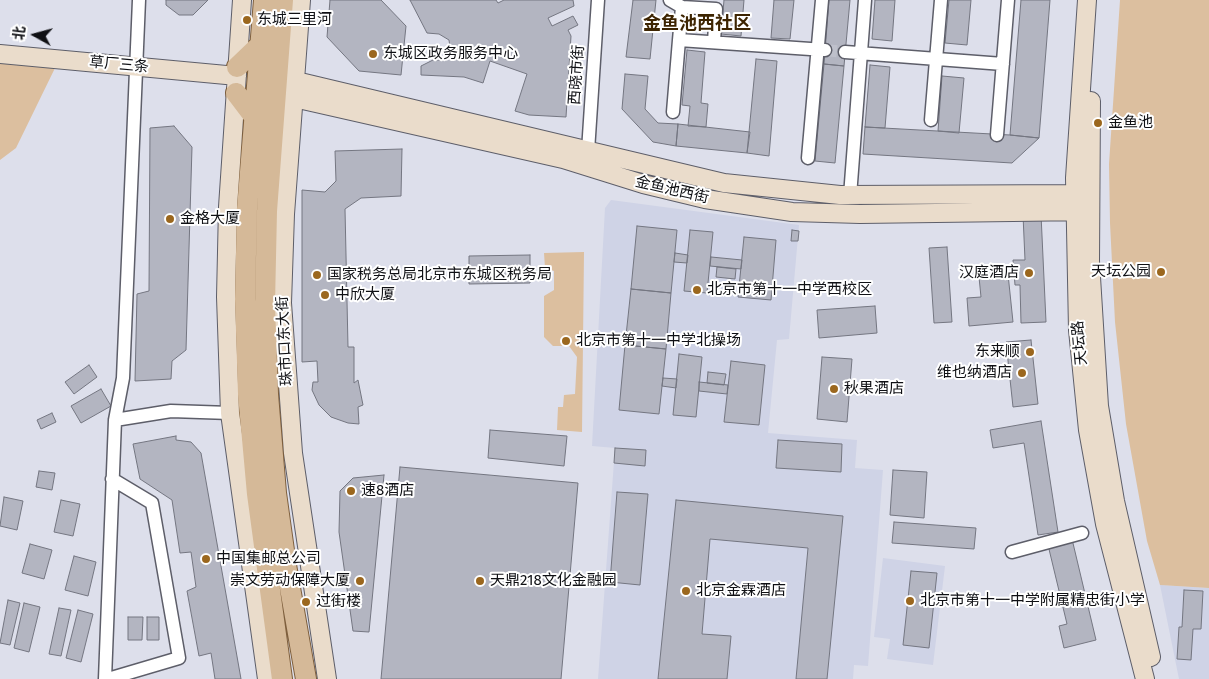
<!DOCTYPE html>
<html>
<head>
<meta charset="utf-8">
<style>
	body { margin:0 }
	#map { position:relative; width:1209px; height:679px; overflow:hidden; background:#dddfeb; font-family:"Fira Sans","Noto Sans SC",sans-serif }
	canvas { display:block }
	.north { position:absolute; left:10px; top:10px; width:50px; height:50px; -webkit-text-stroke:4px #fff; paint-order:stroke; rotate:277deg; font-size:14px; font-weight:700; line-height:20px; text-align:center; color:#0f1014 }
	.north::after { content:''; display:block; margin:auto; width:18px; height:22px; background:#0f1014; clip-path:polygon(50% 0,100% 100%,50% 72%,0 100%) }
</style>
</head>
<body>
<div id="map">
<canvas width="1209" height="679"></canvas>
<div class="north">北</div>
</div>
<script>
const g = document.querySelector('canvas').getContext('2d');
g.lineJoin = 'round';
function fill(path, color) { g.fillStyle = color; g.fill(path, 'evenodd'); }
const toPath = rows => new Path2D(rows.map(r => 'M' + r).join(''));
function stroke(path, color, width, dash) { g.strokeStyle = color; g.lineWidth = width; g.lineCap = dash ? 'butt' : 'round'; g.setLineDash(dash || []); g.stroke(path); }
function write(font, color, halo, rows, align = 'center') {
  g.font = font + ' "Fira Sans","Noto Sans SC",sans-serif'; g.lineWidth = 4; g.setLineDash([]); g.textBaseline = 'middle'; g.strokeStyle = halo; g.fillStyle = color; for (const [text, x, y, turn = 0] of rows) {
    g.save(); g.translate(x, y); g.rotate((+turn || 0) * Math.PI / 180); g.textAlign = isNaN(turn) ? turn : align; if (halo) g.strokeText(text, 0, 0); g.fillText(text, 0, 0); g.restore();
  }
}
fill(toPath([
	[611,200,799,225,789,339,777,340,768,433,857,440,855,468,883,470,868,666,854,665,853,679,598,679,615,448,592,446,605,208],
	[883,558,945,566,933,665,887,659,890,639,874,637],
	[1160,585,1209,588,1209,679,1179,679]
]), '#cfd3e6');
fill(toPath([
	[1120,0,1209,0,1209,588,1160,585,1147,541,1126,424,1115,322,1110,223,1109,164],
	[0,62,56,66,16,148,0,160],
	[584,252,582,432,557,430,558,407,563,407,564,395,575,394,577,357,569,346,553,346,544,337,544,296,554,290,554,271,545,268,544,253]
]), '#dcbf9f');
const building = toPath([
	[166,0,208,0,193,15,179,15,166,5,166,0],
	[330,0,381,0,406,26,401,75,359,71,327,37,330,0],
	[410,0,496,0,498,3,504,0,573,0,574,6,548,18,552,26,573,16,578,25,568,30,571,36,566,117,529,115,515,111,527,74,490,61,483,83,464,77,421,75,421,66,433,60,446,60,451,55,449,40,439,34,427,33,410,0],
	[633,0,656,0,650,59,626,57,633,0],
	[724,0,744,0,741,36,721,34,724,0],
	[774,0,794,0,790,39,771,38,774,0],
	[829,0,850,0,844,66,824,64,829,0],
	[875,0,895,0,892,41,872,39,875,0],
	[949,0,971,0,967,45,945,43,949,0],
	[1021,0,1050,0,1039,138,1010,135,1021,0],
	[687,50,705,52,701,103,708,104,706,127,688,126,690,106,682,105,687,50],
	[756,59,777,61,769,156,747,153,756,59],
	[824,64,844,66,835,163,815,161,824,64],
	[870,65,890,67,885,128,865,127,870,65],
	[625,74,648,76,645,109,658,123,678,124,676,146,653,142,622,109,625,74],
	[942,76,964,78,959,133,938,131,942,76],
	[678,124,750,132,747,153,676,146,678,124],
	[174,126,192,147,186,350,172,361,171,379,135,381,137,294,149,291,150,128,174,126],
	[865,127,1010,135,1039,138,1012,163,863,154,865,127],
	[402,149,401,196,361,198,345,209,348,347,354,347,354,383,358,380,363,405,358,407,359,424,348,423,331,417,319,405,312,390,313,382,318,382,317,361,302,362,302,190,325,192,336,181,335,151,402,149],
	[1041,214,1046,322,1021,323,1020,285,1015,285,1013,260,1025,260,1023,215,1041,214],
	[637,226,677,230,671,293,631,289,637,226],
	[690,230,713,232,707,293,684,291,690,230],
	[792,230,799,231,798,241,791,241,792,230],
	[744,237,776,240,771,300,738,297,744,237],
	[947,247,952,322,934,323,929,248,947,247],
	[675,253,688,255,687,263,674,262,675,253],
	[530,255,530,283,469,284,469,256,530,255],
	[711,257,742,260,741,269,710,266,711,257],
	[717,267,736,269,735,279,716,277,717,267],
	[1008,274,1013,322,969,326,967,298,981,297,979,277,1008,274],
	[631,289,671,293,666,349,625,345,631,289],
	[875,306,877,333,819,338,817,310,875,306],
	[1031,340,1038,404,1013,407,1006,342,1031,340],
	[625,345,666,349,659,414,619,410,625,345],
	[679,354,702,357,696,417,673,415,679,354],
	[822,357,852,359,847,422,817,419,822,357],
	[731,361,765,365,759,425,724,422,731,361],
	[89,365,97,377,74,394,65,382,89,365],
	[708,372,726,374,724,385,707,383,708,372],
	[663,378,677,379,676,388,662,386,663,378],
	[699,382,728,385,727,394,699,391,699,382],
	[101,389,111,406,81,423,71,406,101,389],
	[52,413,56,422,41,429,37,420,52,413],
	[1041,421,1058,532,1038,535,1024,443,993,448,990,430,1041,421],
	[490,430,567,436,564,466,488,458,490,430],
	[176,436,176,440,191,442,201,453,241,679,215,679,211,653,199,656,187,591,196,587,191,552,180,553,172,500,140,479,133,444,176,436],
	[778,440,842,444,841,472,776,468,778,440],
	[615,448,646,450,645,466,614,463,615,448],
	[400,467,578,483,561,679,381,679,400,467],
	[893,470,927,472,924,518,890,515,893,470],
	[39,471,55,473,52,490,36,487,39,471],
	[384,475,369,632,353,631,339,532,340,491,353,478,384,475],
	[617,492,648,494,640,585,610,582,617,492],
	[4,497,23,501,17,530,0,526,4,497],
	[61,500,80,504,73,536,54,532,61,500],
	[676,500,843,516,827,679,796,679,808,548,710,539,702,634,731,636,727,679,658,679,676,500],
	[894,522,976,528,974,549,892,543,894,522],
	[1072,539,1096,640,1064,648,1059,626,1067,624,1048,545,1072,539],
	[30,544,52,550,44,579,22,573,30,544],
	[74,556,96,562,88,596,65,590,74,556],
	[911,571,937,573,929,648,903,645,911,571],
	[1184,590,1203,591,1201,629,1193,629,1191,660,1177,659,1179,627,1182,627,1184,590],
	[8,600,20,603,10,645,0,643,8,600],
	[24,603,40,607,29,652,14,648,24,603],
	[59,608,71,610,61,656,49,654,59,608],
	[78,610,93,614,81,662,66,658,78,610],
	[128,617,143,617,142,640,128,640,128,617],
	[147,617,159,617,159,640,147,640,147,617]
]);
fill(building, '#b3b5c1');
stroke(building, '#747681', 1);
stroke(toPath([
	[825,50,845,52]
]), '#bec0cb', 12, [12, 6]);
const street = toPath([
	[670,0,682,7],
	[714,42,716,9,682,7,679,40,825,50],
	[845,52,1003,64],
	[673,112,679,40],
	[931,120,941,0],
	[997,135,1008,0],
	[588,151,598,0],
	[808,158,822,0],
	[850,196,865,0],
	[115,420,171,411,230,413],
	[1012,552,1082,533],
	[105,679,115,420,123,378,139,0],
	[108,679,179,658,152,503,112,479]
]);
const secondary = toPath([
	[242,0,228,207,226,297,230,413,267,679],
	[301,0,285,214,282,303,293,453,327,679],
	[1087,0,1075,178,1078,330,1088,430,1105,524,1145,679],
	[0,54,237,76],
	[278,61,287,75,296,81,724,183,840,195,1089,194],
	[1091,101,1090,261,1099,406,1115,501,1151,657],
	[274,116,279,106,286,99,294,98,563,159,643,184,705,199,792,212,860,214,1089,211]
]);
const primary = toPath([
	[264,0,247,209,245,299,248,394,257,494,282,679],
	[283,0,267,211,265,304,268,394,276,493,286,565,306,679],
	[237,67,260,45],
	[236,93,255,118]
]);
stroke(street, '#5d5e69', 15);
stroke(secondary, '#5d5e69', 20);
stroke(primary, '#7e5f3d', 22);
stroke(street, '#fff', 12);
stroke(secondary, '#eadccb', 18);
stroke(primary, '#d5b998', 20);
for (const [x, y, r, color] of [
	[247,20,5,"#9b671e"],
	[373,54,5,"#9b671e"],
	[1098,123,5,"#9b671e"],
	[170,219,5,"#9b671e"],
	[1161,272,5,"#9b671e"],
	[1029,273,5,"#9b671e"],
	[317,275,5,"#9b671e"],
	[697,290,5,"#9b671e"],
	[325,295,5,"#9b671e"],
	[566,341,5,"#9b671e"],
	[1030,352,5,"#9b671e"],
	[1022,373,5,"#9b671e"],
	[834,389,5,"#9b671e"],
	[351,491,5,"#9b671e"],
	[206,559,5,"#9b671e"],
	[360,581,5,"#9b671e"],
	[480,581,5,"#9b671e"],
	[686,591,5,"#9b671e"],
	[910,601,5,"#9b671e"],
	[306,602,5,"#9b671e"]
]) { const dot = new Path2D(); dot.arc(x, y, r, 0, 2 * Math.PI); g.fillStyle = color; g.fill(dot); stroke(dot, '#fff', 2); }
write('15px', '#0f1014', '#fff', [
	["东城三里河",257,20],
	["东城区政务服务中心",383,54],
	["金鱼池",1108,123],
	["金格大厦",180,219],
	["天坛公园",1151,272,"right"],
	["汉庭酒店",1019,273,"right"],
	["国家税务总局北京市东城区税务局",327,275],
	["北京市第十一中学西校区",707,290],
	["中欣大厦",335,295],
	["北京市第十一中学北操场",576,341],
	["东来顺",1020,352,"right"],
	["维也纳酒店",1012,373,"right"],
	["秋果酒店",844,389],
	["速8酒店",361,491],
	["中国集邮总公司",216,559],
	["崇文劳动保障大厦",350,581,"right"],
	["天鼎218文化金融园",490,581],
	["北京金霖酒店",696,591],
	["北京市第十一中学附属精忠街小学",920,601],
	["过街楼",316,602]
], 'left');
write('15px', '#0f1014', '#fff', [
	["草厂三条",119,65,5],
	["西晓市街",577,75,-86],
	["金鱼池西街",672,190,13],
	["珠市口东大街",285,341,-93],
	["天坛路",1080,343,-95]
]);
write('bold 18px', '#3d2401', '#fff', [
	["金鱼池西社区",697,24]
]);
</script>
</body>
</html>
